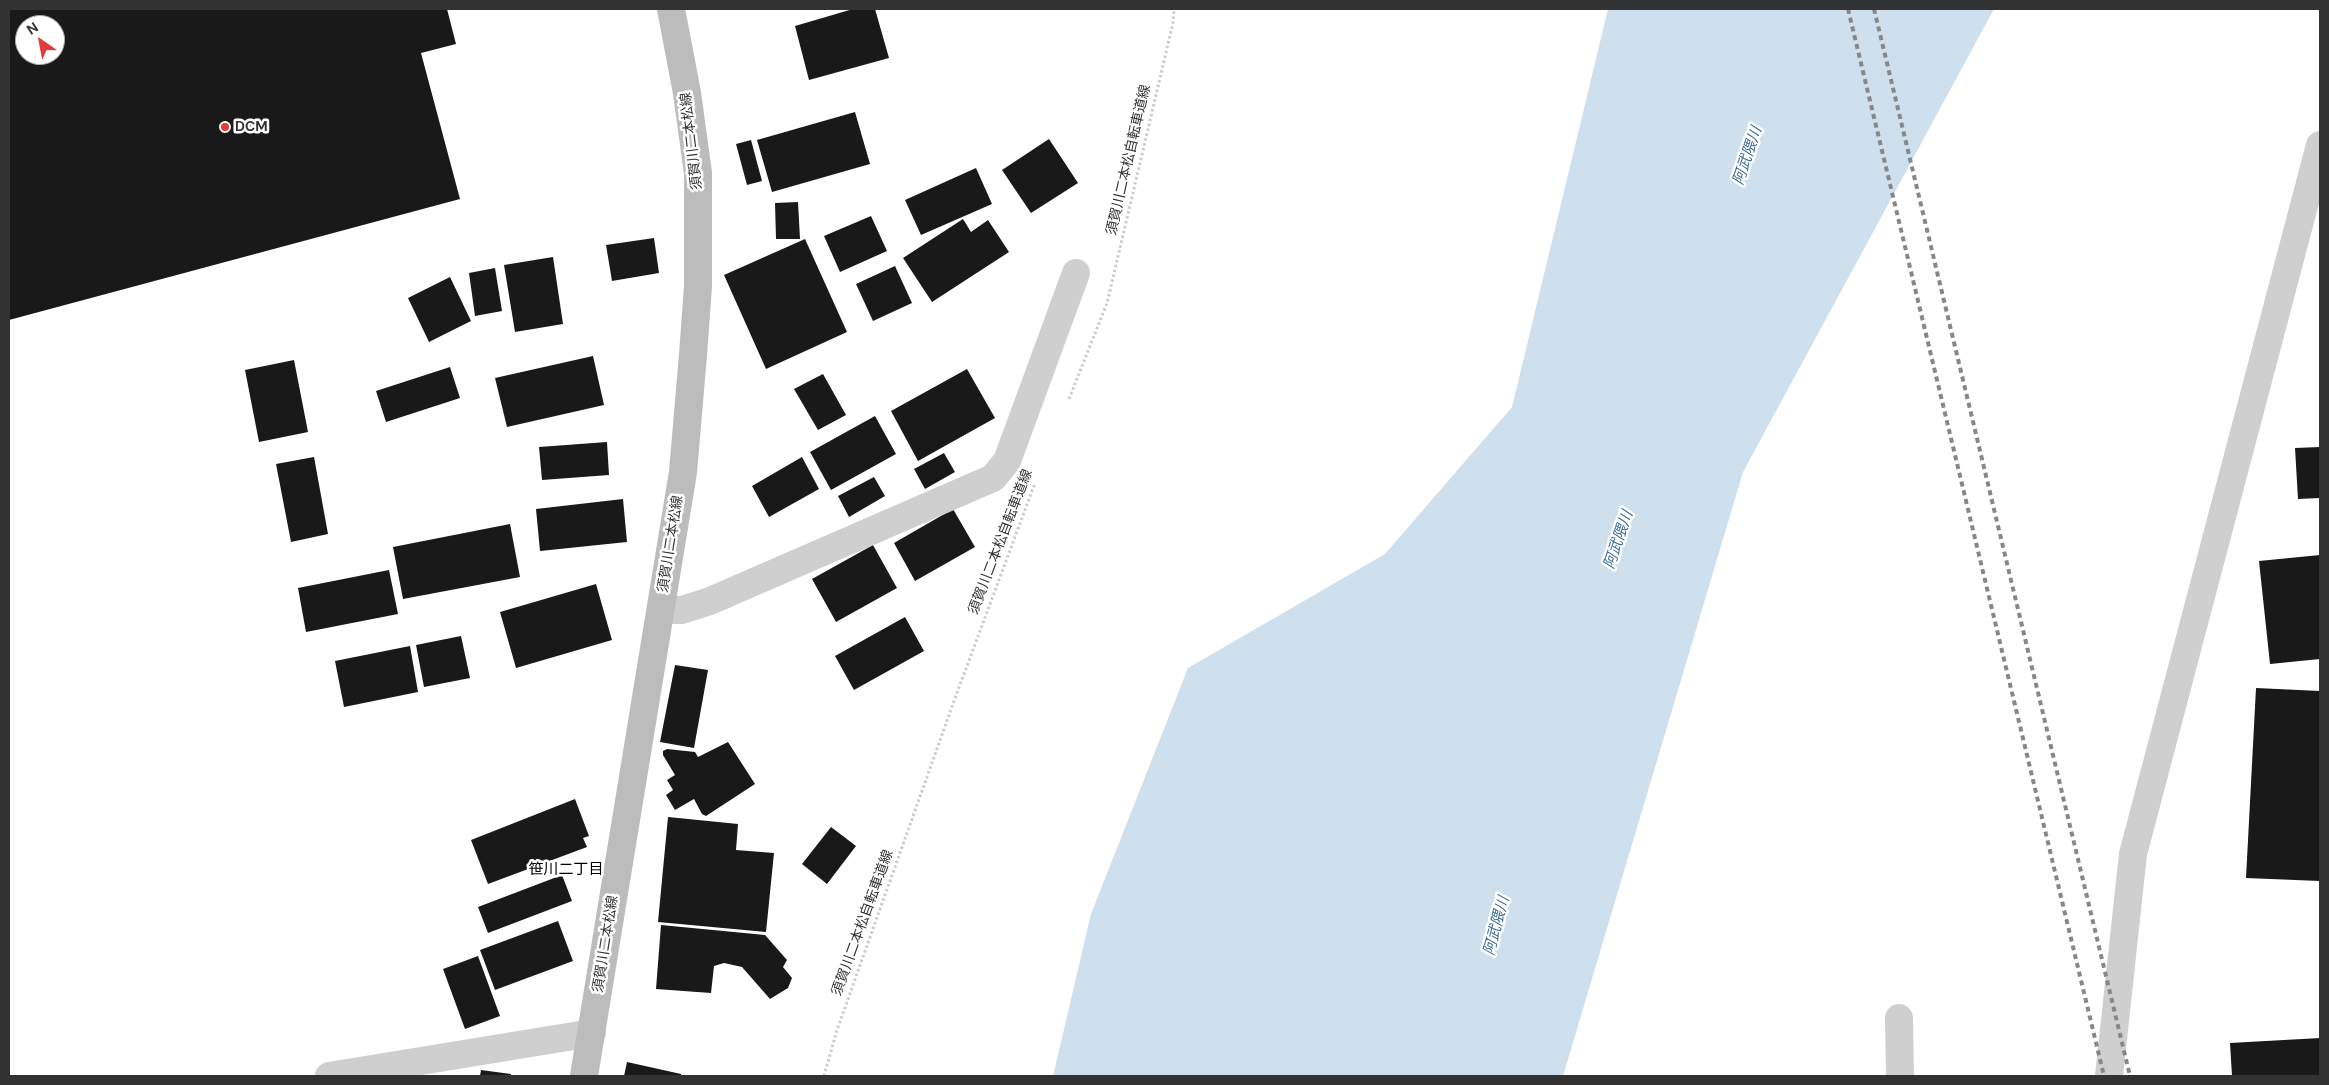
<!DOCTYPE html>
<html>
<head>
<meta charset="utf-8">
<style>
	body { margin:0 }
	#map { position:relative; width:2329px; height:1085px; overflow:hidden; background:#fff; font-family:"DM Sans",sans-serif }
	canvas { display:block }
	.frame { position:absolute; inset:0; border:10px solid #323232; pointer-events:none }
	.north { position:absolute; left:15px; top:15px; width:50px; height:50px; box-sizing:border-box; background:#fff; border:1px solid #adadad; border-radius:50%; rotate:327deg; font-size:14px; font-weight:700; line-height:20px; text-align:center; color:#323232 }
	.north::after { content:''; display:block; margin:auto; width:18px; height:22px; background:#e43a39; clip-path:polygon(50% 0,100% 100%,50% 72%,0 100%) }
</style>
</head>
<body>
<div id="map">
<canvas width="2329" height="1085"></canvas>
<div class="frame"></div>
<div class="north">N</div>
</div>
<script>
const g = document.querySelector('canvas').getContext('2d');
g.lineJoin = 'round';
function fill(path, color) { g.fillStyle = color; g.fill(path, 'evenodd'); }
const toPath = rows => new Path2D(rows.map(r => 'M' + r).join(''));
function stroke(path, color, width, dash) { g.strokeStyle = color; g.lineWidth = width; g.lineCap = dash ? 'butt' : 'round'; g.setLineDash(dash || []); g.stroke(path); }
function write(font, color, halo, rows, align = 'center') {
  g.font = font + ' "DM Sans","Noto Sans JP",sans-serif'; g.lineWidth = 5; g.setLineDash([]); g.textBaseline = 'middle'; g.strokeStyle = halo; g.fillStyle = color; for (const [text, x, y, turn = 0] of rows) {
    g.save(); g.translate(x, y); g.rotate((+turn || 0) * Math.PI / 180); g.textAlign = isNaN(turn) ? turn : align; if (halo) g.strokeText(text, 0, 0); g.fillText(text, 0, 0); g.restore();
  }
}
fill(toPath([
	[1608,9,1994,9,1743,472,1563,1076,1053,1076,1091,914,1188,668,1385,554,1512,407]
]), '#cedfed');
fill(toPath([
	[9,9,447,9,456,44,421,53,460,199,9,320],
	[25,25,55,25,55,55,25,55],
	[853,9,875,9,889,58,809,80,795,26],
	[855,112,870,164,772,192,757,140],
	[1049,139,1078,183,1031,213,1002,170],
	[751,140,762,181,747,185,736,144],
	[976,168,992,204,921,235,905,200],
	[798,202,800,239,776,239,775,203],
	[871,216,887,251,840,272,824,236],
	[963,219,971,232,988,220,1009,252,932,302,903,258],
	[654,238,659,273,612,281,606,245],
	[805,239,847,332,766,369,724,275],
	[553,257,563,324,515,332,504,265],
	[895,266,912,303,873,321,856,284],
	[495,268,502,311,475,316,469,273],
	[450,277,471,321,429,342,408,298],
	[593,356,604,405,507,427,495,378],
	[294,360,308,432,259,442,245,370],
	[450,367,460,398,386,422,376,391],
	[967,369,995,418,918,461,891,411],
	[823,374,846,415,818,430,794,389],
	[875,416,896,454,831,490,810,452],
	[607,442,609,475,542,480,539,447],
	[2320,447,2320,498,2298,499,2295,448],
	[944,453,955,472,925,489,914,469],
	[314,457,328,534,291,542,276,464],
	[802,457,819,489,769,517,752,486],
	[874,477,885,496,849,517,838,496],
	[623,499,627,542,540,551,536,509],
	[953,509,975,547,915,581,894,543],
	[510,524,520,577,403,599,393,547],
	[873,545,897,588,836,622,812,579],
	[2320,555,2320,659,2270,664,2259,561],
	[389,570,398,614,306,632,298,588],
	[596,584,612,640,516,668,500,612],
	[905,617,924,651,854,690,835,656],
	[461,636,470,678,424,687,416,645],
	[410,646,418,692,344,707,335,661],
	[675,665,708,670,694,748,660,742],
	[2256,688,2320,691,2320,881,2246,878],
	[728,742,755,784,706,816,702,814,694,799,675,810,666,795,673,790,667,780,675,775,663,755,663,751,667,749,695,752,698,757],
	[575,799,589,836,583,838,587,847,488,884,471,840],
	[668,817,738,824,736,850,774,853,766,932,658,922],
	[831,827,856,846,827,884,802,864],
	[562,875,572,901,488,933,478,907],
	[558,921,573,961,495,990,480,950],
	[661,925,765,935,787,960,783,967,792,978,788,988,770,999,742,967,724,963,714,966,711,993,656,989],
	[478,956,500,1016,465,1029,443,969],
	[2320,1038,2320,1076,2232,1076,2230,1043],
	[627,1062,681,1074,681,1076,624,1076],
	[481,1070,511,1074,511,1076,480,1076]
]), '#191919');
stroke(toPath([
	[1069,399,1107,303,1173,23,1174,9],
	[824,1076,837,1030,954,701,1035,483]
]), '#ccc', 3, [2.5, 2.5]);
stroke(toPath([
	[661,610,682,610,710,601,993,478,1007,461,1076,273],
	[1899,1018,1900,1076],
	[329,1076,592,1033],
	[2109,1076,2133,854,2320,145]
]), '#cfcfcf', 28);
stroke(toPath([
	[584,1076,683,472,693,355,698,286,698,173,687,93,671,9]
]), '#bcbcbc', 28);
stroke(toPath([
	[1848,9,2104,1076],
	[1874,9,2130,1076]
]), '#878787', 4, [5, 4]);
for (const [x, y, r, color] of [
	[225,127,5,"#e43a39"]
]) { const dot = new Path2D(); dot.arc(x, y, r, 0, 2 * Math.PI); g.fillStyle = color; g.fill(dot); stroke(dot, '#fff', 2); }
write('bold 14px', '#323232', '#fff', [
	["DCM",235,127]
], 'left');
write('14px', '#323232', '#fff', [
	["須賀川二本松線",692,141,-97],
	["須賀川二本松自転車道線",1129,160,-77],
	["須賀川二本松自転車道線",1001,542,-69],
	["須賀川二本松線",671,544,-81],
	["須賀川二本松自転車道線",863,923,-70],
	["須賀川二本松線",606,944,-81]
]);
write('italic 15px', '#3f6d95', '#fff', [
	["阿武隈川",1748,156,-71],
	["阿武隈川",1619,540,-71],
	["阿武隈川",1497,926,-75]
]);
write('15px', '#000', '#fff', [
	["笹川二丁目",566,870]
]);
</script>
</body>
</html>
